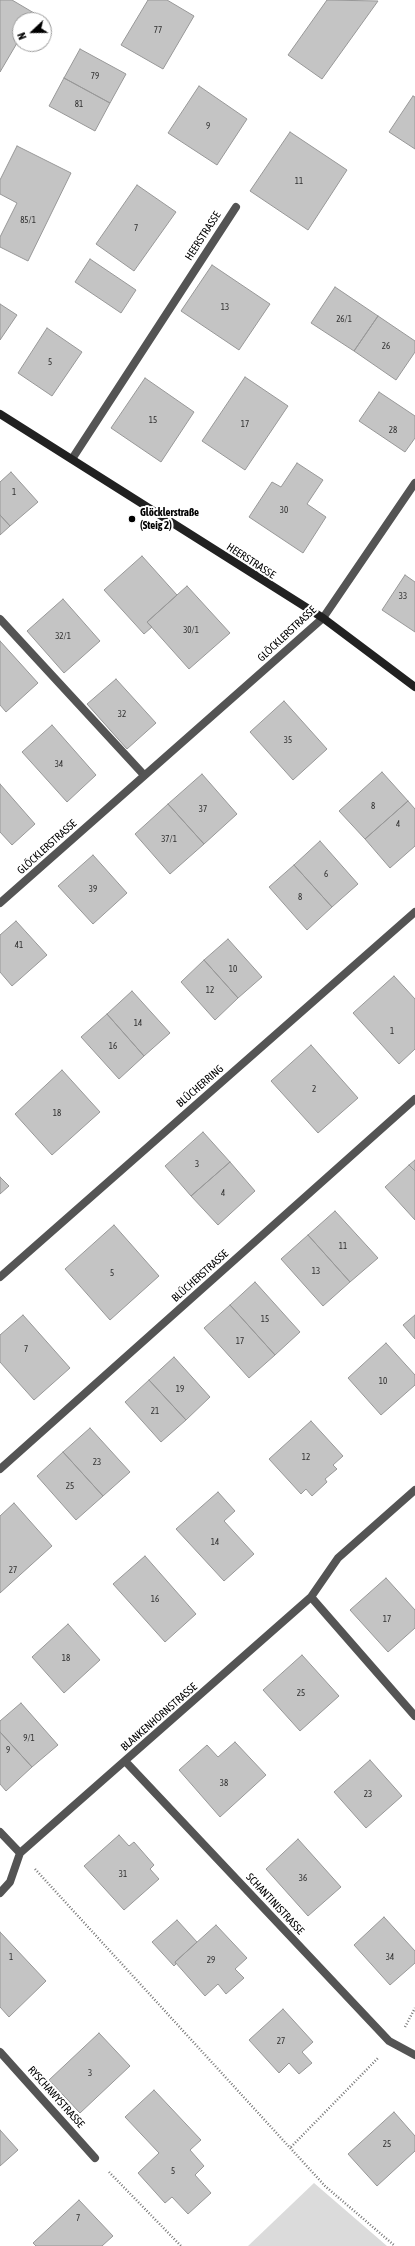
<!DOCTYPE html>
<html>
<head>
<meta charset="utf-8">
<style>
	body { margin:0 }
	#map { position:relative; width:415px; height:2246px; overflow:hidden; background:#fff; font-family:"Asap Condensed",sans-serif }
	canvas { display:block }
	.north { position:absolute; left:12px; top:12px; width:40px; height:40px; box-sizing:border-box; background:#fff; border:1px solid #999; border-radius:50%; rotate:248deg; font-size:11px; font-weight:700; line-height:16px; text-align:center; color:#000 }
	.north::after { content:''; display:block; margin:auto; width:14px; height:18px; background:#000; clip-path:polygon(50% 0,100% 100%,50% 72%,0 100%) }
</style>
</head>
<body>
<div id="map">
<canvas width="415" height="2246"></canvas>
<div class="north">N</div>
</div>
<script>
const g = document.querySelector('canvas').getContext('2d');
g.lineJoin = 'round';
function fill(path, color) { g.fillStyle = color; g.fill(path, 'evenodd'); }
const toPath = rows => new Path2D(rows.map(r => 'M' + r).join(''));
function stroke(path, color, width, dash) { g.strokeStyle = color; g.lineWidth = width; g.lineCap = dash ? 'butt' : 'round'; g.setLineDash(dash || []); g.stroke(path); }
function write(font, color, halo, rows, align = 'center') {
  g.font = font + ' "Asap Condensed",sans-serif'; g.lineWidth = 4; g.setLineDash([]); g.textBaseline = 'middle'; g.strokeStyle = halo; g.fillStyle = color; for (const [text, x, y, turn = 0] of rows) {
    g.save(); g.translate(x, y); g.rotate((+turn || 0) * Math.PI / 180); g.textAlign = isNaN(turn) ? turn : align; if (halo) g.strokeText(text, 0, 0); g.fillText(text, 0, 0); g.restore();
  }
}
fill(toPath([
	[314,2183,387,2246,248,2246]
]), '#dbdbdb');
const building = toPath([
	[0,0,12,0,34,13,30,20,20,20,20,38,0,72,0,0],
	[148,0,167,0,194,16,163,69,121,45,148,0],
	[327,0,378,1,322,79,288,55,327,0],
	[80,49,126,74,110,103,64,78,80,49],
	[64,78,110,103,95,131,49,106,64,78],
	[199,86,247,119,217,165,168,133,199,86],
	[413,96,415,97,415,149,389,132,413,96],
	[290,132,347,170,308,230,250,191,290,132],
	[17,146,71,173,28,261,0,247,0,237,17,203,0,194,0,180,17,146],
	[137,185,176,212,134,271,96,244,137,185],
	[90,259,136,290,121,313,75,282,90,259],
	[212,265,270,304,239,350,181,311,212,265],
	[335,287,378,316,354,351,311,323,335,287],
	[0,304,17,315,0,340,0,304],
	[378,316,415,341,415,352,396,380,354,351,378,316],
	[47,328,82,352,52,396,18,373,47,328],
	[245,377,288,406,245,470,202,441,245,377],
	[145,378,194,412,161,462,111,428,145,378],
	[379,392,415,416,415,438,405,452,359,421,379,392],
	[297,463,323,480,307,504,326,517,303,553,249,517,272,482,281,487,297,463],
	[11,472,38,502,10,526,0,515,0,482,11,472],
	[0,515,10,526,0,535,0,515],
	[142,556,177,595,147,622,152,627,144,634,104,590,142,556],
	[405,575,415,582,415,632,382,610,405,575],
	[187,586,230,633,189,669,147,622,187,586],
	[63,599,100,641,64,673,27,631,63,599],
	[0,641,38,683,6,712,0,705,0,641],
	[116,679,156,723,127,749,87,704,116,679],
	[284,701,327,749,293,780,250,732,284,701],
	[52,725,96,775,67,802,22,752,52,725],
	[382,772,408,801,365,839,339,811,382,772],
	[202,774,237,814,204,844,168,804,202,774],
	[0,784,35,824,12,845,0,832,0,784],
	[408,801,415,809,415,846,390,868,365,839,408,801],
	[168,804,204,844,170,874,135,834,168,804],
	[320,841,358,884,332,907,294,865,320,841],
	[93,855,127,893,93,924,58,886,93,855],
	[294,865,332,907,307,930,269,887,294,865],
	[16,921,47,955,12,986,0,972,0,935,16,921],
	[228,939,262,977,238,998,204,960,228,939],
	[204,960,238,998,215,1020,181,982,204,960],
	[394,976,415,999,415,1049,399,1064,353,1013,394,976],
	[132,991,170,1033,144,1056,107,1014,132,991],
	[107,1014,144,1056,119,1079,81,1037,107,1014],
	[311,1045,358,1098,318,1133,271,1081,311,1045],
	[62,1070,100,1112,52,1155,15,1114,62,1070],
	[203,1132,230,1162,191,1196,165,1166,203,1132],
	[415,1160,415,1171,409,1165,415,1160],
	[230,1162,255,1191,218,1225,191,1196,230,1162],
	[409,1165,415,1171,415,1220,385,1187,409,1165],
	[0,1177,9,1186,0,1194,0,1177],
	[335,1211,378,1258,350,1282,308,1235,335,1211],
	[114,1225,159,1276,110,1320,65,1269,114,1225],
	[308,1235,350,1282,323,1306,281,1259,308,1235],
	[255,1282,300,1332,275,1355,230,1305,255,1282],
	[230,1305,275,1355,249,1378,204,1328,230,1305],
	[23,1315,70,1368,34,1400,0,1362,0,1335,23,1315],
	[415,1315,415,1339,403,1325,415,1315],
	[386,1343,415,1375,415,1385,381,1415,348,1378,386,1343],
	[174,1357,210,1397,186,1420,149,1380,174,1357],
	[149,1380,186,1420,161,1442,125,1402,149,1380],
	[311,1421,343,1456,333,1465,337,1469,325,1479,327,1482,312,1496,306,1489,301,1494,269,1459,311,1421],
	[90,1428,130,1472,103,1496,63,1452,90,1428],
	[63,1452,103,1496,76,1520,37,1476,63,1452],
	[218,1492,235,1511,224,1521,254,1554,224,1581,176,1529,218,1492],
	[14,1503,52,1546,0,1593,0,1516,14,1503],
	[145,1556,196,1614,165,1642,113,1584,145,1556],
	[386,1578,415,1610,415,1628,388,1652,350,1610,386,1578],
	[68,1624,100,1660,64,1693,32,1657,68,1624],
	[302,1655,339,1696,300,1731,263,1690,302,1655],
	[21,1703,58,1745,32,1767,0,1732,0,1721,21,1703],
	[0,1732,32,1767,6,1791,0,1784,0,1732],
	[235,1742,266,1775,220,1817,179,1770,207,1745,218,1757,235,1742],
	[370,1760,402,1796,366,1828,334,1792,370,1760],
	[119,1835,129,1846,134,1842,154,1865,150,1869,159,1879,124,1910,84,1866,119,1835],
	[298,1839,341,1887,308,1916,266,1869,298,1839],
	[384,1917,415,1951,415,1963,390,1985,354,1945,384,1917],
	[177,1920,197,1942,175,1962,176,1964,174,1966,152,1942,177,1920],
	[216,1925,247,1958,235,1969,244,1978,226,1994,218,1984,205,1996,175,1962,216,1925],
	[0,1932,46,1981,9,2017,0,2007,0,1932],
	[283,2009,313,2042,302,2052,312,2063,299,2074,289,2063,279,2073,249,2040,283,2009],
	[99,2033,130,2066,80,2113,49,2080,99,2033],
	[154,2090,201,2140,190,2150,204,2166,195,2175,211,2193,188,2214,172,2197,165,2203,138,2173,159,2153,125,2117,154,2090],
	[394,2112,415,2136,415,2151,377,2186,348,2154,394,2112],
	[0,2130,18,2150,0,2166,0,2130],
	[79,2200,113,2236,102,2246,36,2246,33,2243,79,2200]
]);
fill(building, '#c4c4c4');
stroke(building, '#989898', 1);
stroke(toPath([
	[35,1869,325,2186,395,2246],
	[405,2027,415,2008],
	[291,2147,378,2058],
	[109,2172,181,2246]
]), '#767676', 2.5, [1, 2]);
stroke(toPath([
	[72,459,236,207],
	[0,619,144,775]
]), '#545454', 8);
stroke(toPath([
	[0,903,323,618,415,483],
	[0,1277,415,912],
	[0,1469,415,1099],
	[311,1597,415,1716],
	[125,1761,389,2041,415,2055],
	[0,1832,20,1853],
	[0,1893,10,1882,20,1853,311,1597,338,1558,415,1490],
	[0,2052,95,2158]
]), '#545454', 8);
stroke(toPath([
	[0,414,323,618,415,687]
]), '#212121', 8);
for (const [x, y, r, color] of [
	[132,519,4,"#000"]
]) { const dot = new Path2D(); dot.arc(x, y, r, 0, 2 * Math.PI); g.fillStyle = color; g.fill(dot); stroke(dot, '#fff', 1.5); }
write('9px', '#313131', null, [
	["77",158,30],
	["79",95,76],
	["81",79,104],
	["9",208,126],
	["11",299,181],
	["85/1",28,220],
	["7",136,228],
	["13",225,307],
	["26/1",344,319],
	["26",386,346],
	["5",50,362],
	["15",153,420],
	["17",245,424],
	["28",393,430],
	["1",14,492],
	["30",284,510],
	["33",403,596],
	["30/1",191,630],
	["32/1",63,636],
	["32",122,714],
	["35",288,740],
	["34",59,764],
	["8",373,806],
	["37",203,809],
	["4",398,824],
	["37/1",169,839],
	["6",326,874],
	["39",93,889],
	["8",300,897],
	["41",19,945],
	["10",233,969],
	["12",210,990],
	["14",138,1023],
	["1",392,1031],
	["16",113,1046],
	["2",314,1089],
	["18",57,1113],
	["3",197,1164],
	["4",223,1193],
	["11",343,1246],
	["13",316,1271],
	["5",112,1273],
	["15",265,1319],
	["17",240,1341],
	["7",26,1349],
	["10",383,1381],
	["19",180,1389],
	["21",155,1411],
	["12",306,1457],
	["23",97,1462],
	["25",70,1486],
	["14",215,1542],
	["27",13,1570],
	["16",155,1599],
	["17",387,1619],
	["18",66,1658],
	["25",301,1693],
	["9/1",29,1738],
	["9",8,1750],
	["38",224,1783],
	["23",368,1794],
	["31",123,1874],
	["36",303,1878],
	["1",11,1957],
	["34",390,1957],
	["29",211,1960],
	["27",281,2041],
	["3",90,2073],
	["25",387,2144],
	["5",173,2171],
	["7",78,2218]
]);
write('11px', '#000', '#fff', [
	["HEERSTRASSE",203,236,-57],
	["HEERSTRASSE",251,561,33],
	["GLÖCKLERSTRASSE",287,634,-43],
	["GLÖCKLERSTRASSE",47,847,-42],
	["BLÜCHERRING",200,1086,-41],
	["BLÜCHERSTRASSE",200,1276,-42],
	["BLANKENHORNSTRASSE",159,1717,-41],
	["SCHANTINISTRASSE",275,1904,47],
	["RYSCHAWYSTRASSE",56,2097,48]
]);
write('bold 11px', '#000', '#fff', [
	["Glöcklerstraße",140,513],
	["(Steig 2)",140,526]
], 'left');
</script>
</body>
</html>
